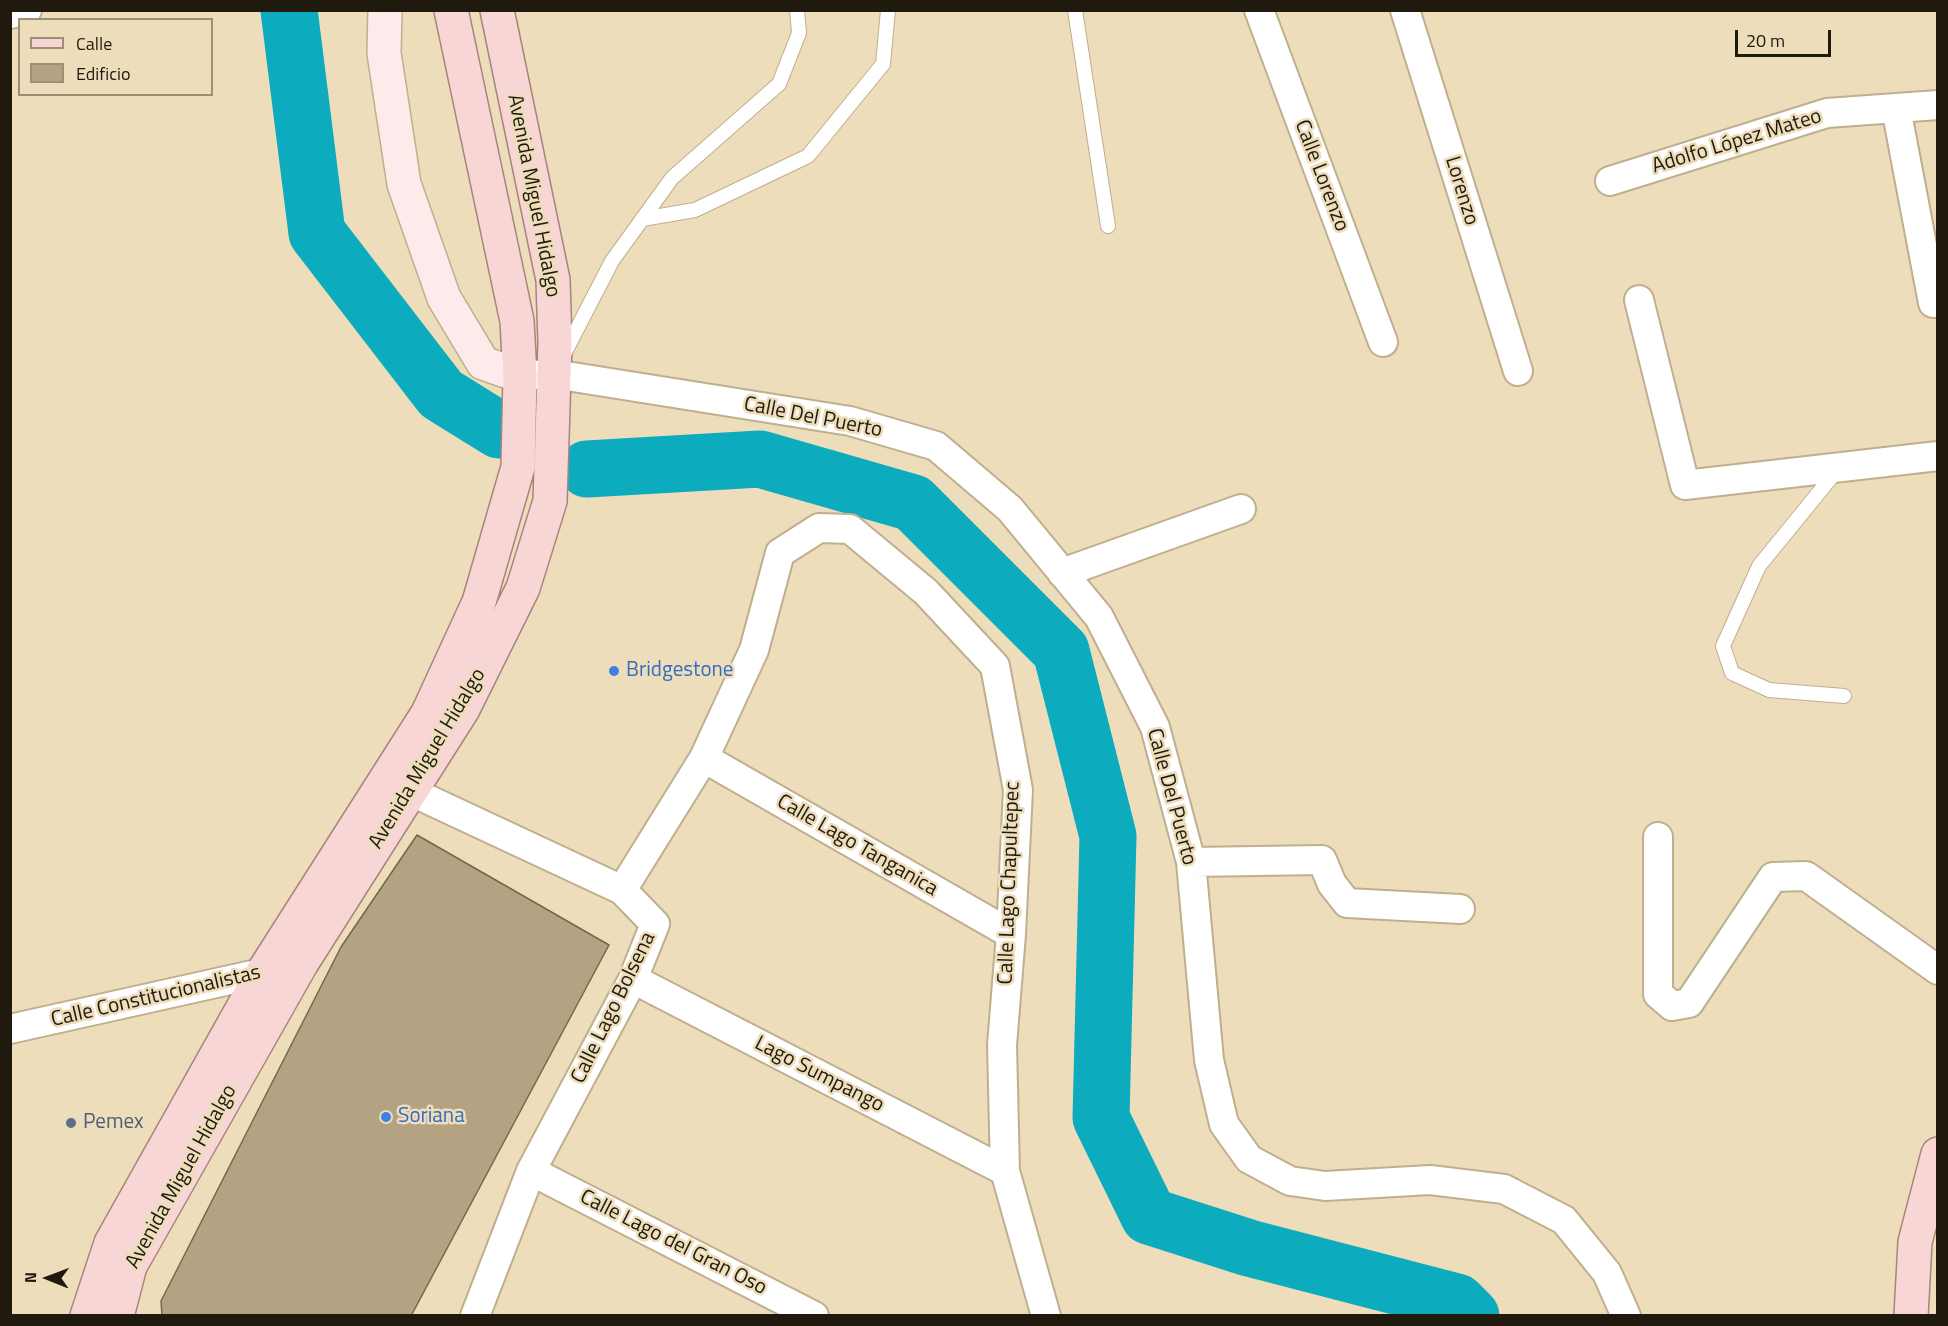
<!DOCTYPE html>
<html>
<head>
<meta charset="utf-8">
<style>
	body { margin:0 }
	#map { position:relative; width:1948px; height:1326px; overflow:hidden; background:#edddbb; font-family:"Titillium Web",sans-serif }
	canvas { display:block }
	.frame { position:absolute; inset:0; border:12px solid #201a0e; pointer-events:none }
	.legend { position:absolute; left:18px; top:18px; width:195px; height:78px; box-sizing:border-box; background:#edddbb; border:2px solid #9b8f76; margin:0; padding:8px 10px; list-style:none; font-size:18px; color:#201a0e }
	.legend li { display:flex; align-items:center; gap:12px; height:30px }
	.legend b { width:30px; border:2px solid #9b8f76 }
	.north { position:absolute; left:18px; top:1248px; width:60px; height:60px; -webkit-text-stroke:4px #edddbb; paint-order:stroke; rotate:271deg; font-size:16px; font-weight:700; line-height:24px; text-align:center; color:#201a0e }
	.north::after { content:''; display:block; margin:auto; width:21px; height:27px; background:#201a0e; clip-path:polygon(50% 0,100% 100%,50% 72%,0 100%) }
	.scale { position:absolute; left:1735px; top:30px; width:96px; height:27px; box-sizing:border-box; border:3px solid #201a0e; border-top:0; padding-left:8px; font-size:18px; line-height:21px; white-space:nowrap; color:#201a0e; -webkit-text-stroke:4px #edddbb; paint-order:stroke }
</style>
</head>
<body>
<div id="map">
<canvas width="1948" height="1326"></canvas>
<div class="frame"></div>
<ul class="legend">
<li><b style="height:8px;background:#f8d6d5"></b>Calle</li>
<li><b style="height:16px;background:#b3a383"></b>Edificio</li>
</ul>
<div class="north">N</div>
<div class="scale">20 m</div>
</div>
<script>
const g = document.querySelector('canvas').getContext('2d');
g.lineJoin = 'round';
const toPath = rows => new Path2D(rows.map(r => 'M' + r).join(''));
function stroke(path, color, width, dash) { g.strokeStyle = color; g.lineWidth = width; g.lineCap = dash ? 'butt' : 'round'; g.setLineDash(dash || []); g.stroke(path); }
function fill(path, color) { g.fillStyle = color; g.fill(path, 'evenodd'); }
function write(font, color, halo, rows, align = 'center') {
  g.font = font + ' "Titillium Web",sans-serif'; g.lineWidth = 5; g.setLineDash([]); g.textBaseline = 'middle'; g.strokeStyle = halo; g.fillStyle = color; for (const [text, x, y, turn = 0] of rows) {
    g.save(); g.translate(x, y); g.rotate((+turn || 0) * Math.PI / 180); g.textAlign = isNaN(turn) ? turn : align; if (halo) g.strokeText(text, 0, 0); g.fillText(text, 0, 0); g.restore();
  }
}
stroke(toPath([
	[289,10,317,233,441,394,499,430],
	[587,469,760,459,913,503,1061,651,1108,836,1101,1118,1149,1216,1249,1248,1457,1302,1471,1316]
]), '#0cabbe', 57);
const building = toPath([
	[417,835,609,945,411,1316,162,1316,161,1301,341,947,417,835]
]);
fill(building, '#b3a383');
stroke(building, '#756648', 1.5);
const service = toPath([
	[1075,10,1108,226],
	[642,219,695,210,808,156,883,64,888,10],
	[563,356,612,261,672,178,779,84,799,33,797,10],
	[1838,469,1759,566,1723,646,1732,673,1769,690,1844,696]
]);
const minor = toPath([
	[1259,10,1383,342],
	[1405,10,1518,371],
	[10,14,27,10],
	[1896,108,1933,303],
	[1610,181,1827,113,1938,105],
	[1639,300,1685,485,1938,456],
	[531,375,554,374,850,421,936,446,1010,509,1099,617,1155,727,1191,862,1209,1060,1224,1124,1249,1159,1290,1181,1325,1186,1430,1180,1504,1189,1564,1220,1607,1273,1626,1316],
	[1062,573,1241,509],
	[704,758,1011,934],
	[410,791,622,890,655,924,633,979,531,1171,475,1316],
	[1658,837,1658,994,1672,1006,1689,1003,1773,877,1806,876,1938,970],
	[1191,862,1322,860,1332,884,1347,903,1460,909],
	[622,890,704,758,754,650,780,553,819,528,850,529,926,592,995,666,1018,790,1011,934,1002,1045,1005,1171,1046,1316],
	[633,979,1005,1171],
	[10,1029,279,969],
	[531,1171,814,1316]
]);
const secondary = toPath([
	[385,10,384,53,404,184,444,298,483,363,520,376]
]);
const primary = toPath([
	[87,1316,111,1243,263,972,428,713,479,602,518,467,520,376,517,321,451,10],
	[117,1316,130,1266,301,964,463,709,523,588,550,501,555,343,553,280,497,10],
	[1911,1316,1915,1242,1938,1154]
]);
stroke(service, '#bfaf8e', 16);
stroke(minor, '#bfaf8e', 32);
stroke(secondary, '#bfaf8e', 36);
stroke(primary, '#aa837d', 36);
stroke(service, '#fff', 14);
stroke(minor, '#fff', 28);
stroke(secondary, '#fcebea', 33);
stroke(primary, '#f8d6d5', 33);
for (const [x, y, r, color] of [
	[614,671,6,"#3f7fe0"],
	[386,1117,6,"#3f7fe0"],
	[71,1123,6,"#5c6f8a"]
]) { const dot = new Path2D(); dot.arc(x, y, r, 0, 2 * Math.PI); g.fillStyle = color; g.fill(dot); stroke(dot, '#edddbb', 2); }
write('21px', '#201a0e', '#edddbb', [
	["Adolfo López Mateo",1737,142,-17],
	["Calle Lorenzo",1321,176,69],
	["Lorenzo",1461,191,73],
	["Avenida Miguel Hidalgo",533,196,79],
	["Calle Del Puerto",813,418,11],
	["Avenida Miguel Hidalgo",428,759,-59],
	["Calle Del Puerto",1171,797,75],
	["Calle Lago Tanganica",857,846,30],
	["Calle Lago Chapultepec",1010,883,-88],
	["Calle Constitucionalistas",156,997,-13],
	["Calle Lago Bolsena",614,1008,-64],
	["Lago Sumpango",819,1075,27],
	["Avenida Miguel Hidalgo",182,1177,-61],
	["Calle Lago del Gran Oso",673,1243,27]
]);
write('21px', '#366cbe', '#edddbb', [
	["Bridgestone",626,671],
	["Soriana",398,1117]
], 'left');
write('21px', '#4e5e75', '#edddbb', [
	["Pemex",83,1123]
], 'left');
</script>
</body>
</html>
